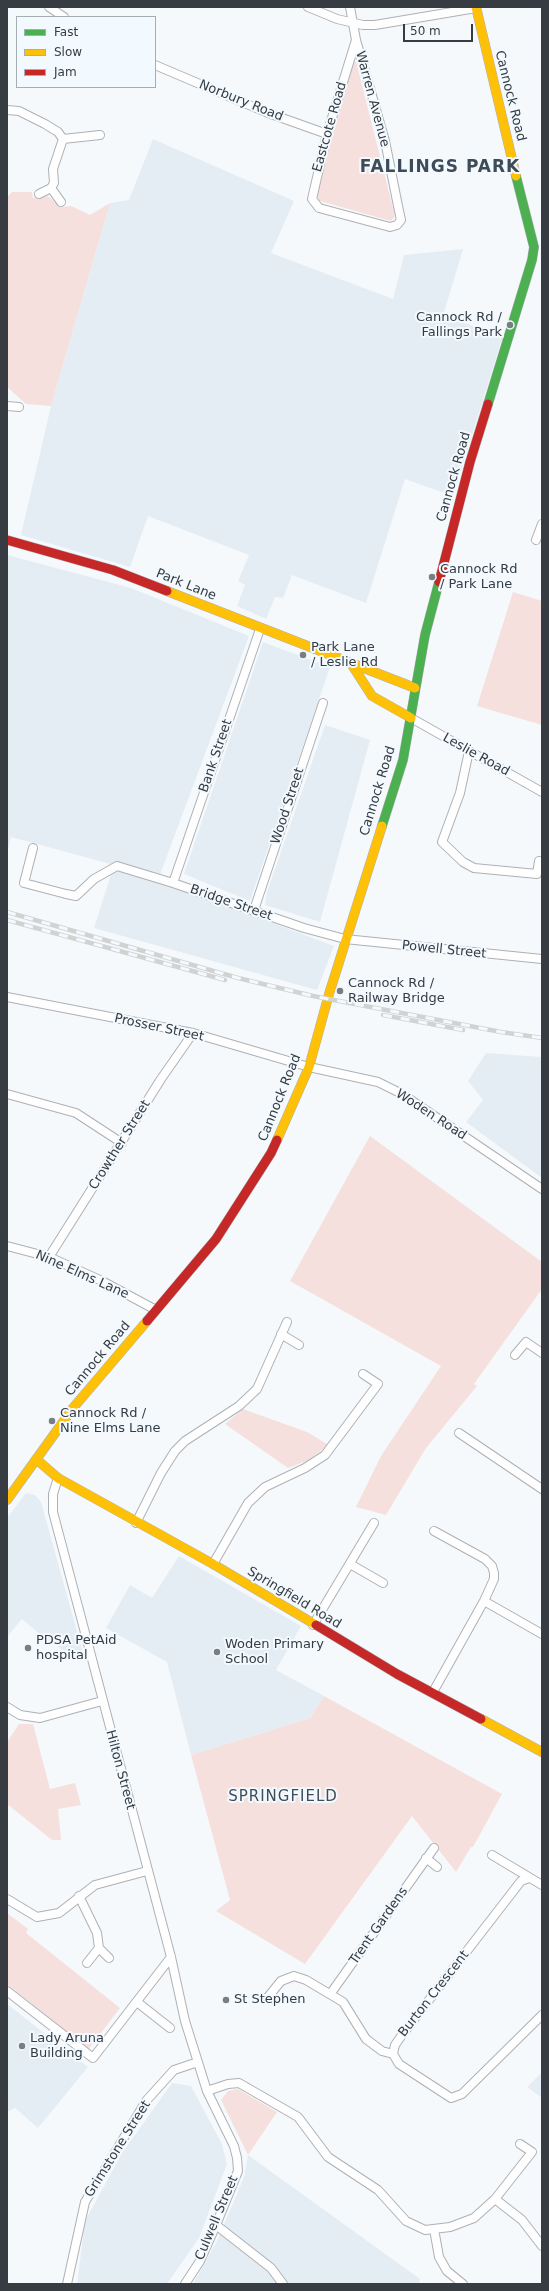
<!DOCTYPE html>
<html>
<head>
<meta charset="utf-8">
<style>
	body { margin:0 }
	#map { position:relative; width:549px; height:2291px; overflow:hidden; background:#f6f9fc; font-family:"DejaVu Sans",sans-serif }
	canvas { display:block }
	.frame { position:absolute; inset:0; border:8px solid #363c41; pointer-events:none }
	.legend { position:absolute; left:16px; top:16px; width:140px; height:72px; box-sizing:border-box; background:#f3faff; border:1px solid #a7aeb3; margin:0; padding:5px 7px; list-style:none; font-size:12px; color:#363c41 }
	.legend li { display:flex; align-items:center; gap:8px; height:20px }
	.legend b { width:20px; border:1px solid #a7aeb3 }
	.scale { position:absolute; left:403px; top:24px; width:70px; height:18px; box-sizing:border-box; border:2px solid #363c41; border-top:0; padding-left:5px; font-size:12px; line-height:14px; white-space:nowrap; color:#363c41; -webkit-text-stroke:3px #f3faff; paint-order:stroke }
</style>
</head>
<body>
<div id="map">
<canvas width="549" height="2291"></canvas>
<div class="frame"></div>
<ul class="legend">
<li><b style="height:5px;background:#4caf50"></b>Fast</li>
<li><b style="height:5px;background:#ffc107"></b>Slow</li>
<li><b style="height:5px;background:#c62828"></b>Jam</li>
</ul>
<div class="scale">50 m</div>
</div>
<script>
const g = document.querySelector('canvas').getContext('2d');
g.lineJoin = 'round';
function fill(path, color) { g.fillStyle = color; g.fill(path, 'evenodd'); }
const toPath = rows => new Path2D(rows.map(r => 'M' + r).join(''));
function stroke(path, color, width, dash) { g.strokeStyle = color; g.lineWidth = width; g.lineCap = dash ? 'butt' : 'round'; g.setLineDash(dash || []); g.stroke(path); }
function write(font, color, halo, rows, align = 'center') {
  g.font = font + ' "DejaVu Sans",sans-serif'; g.lineWidth = 4; g.setLineDash([]); g.textBaseline = 'middle'; g.strokeStyle = halo; g.fillStyle = color; for (const [text, x, y, turn = 0] of rows) {
    g.save(); g.translate(x, y); g.rotate((+turn || 0) * Math.PI / 180); g.textAlign = isNaN(turn) ? turn : align; if (halo) g.strokeText(text, 0, 0); g.fillText(text, 0, 0); g.restore();
  }
}
fill(toPath([
	[153,139,294,201,271,253,393,299,404,255,463,249,443,316,503,336,453,496,405,479,366,603,292,575,283,598,275,597,266,619,237,606,245,585,238,581,249,555,148,516,130,567,21,535,51,406,110,203,129,200],
	[7,555,131,588,249,636,158,880,334,946,317,990,94,928,114,865,11,837,7,855],
	[263,642,330,667,250,901,184,874],
	[325,725,370,740,320,922,265,905,267,892],
	[486,1053,542,1057,542,1178,466,1122,483,1100,468,1081],
	[26,1493,35,1495,41,1502,83,1653,72,1656,42,1636,22,1619,7,1637,7,1518],
	[179,1556,301,1626,276,1670,324,1696,310,1718,191,1755,167,1662,106,1628,130,1585,152,1598],
	[7,2004,88,2067,38,2128,15,2108,7,2112],
	[542,2072,542,2098,527,2087],
	[172,2083,191,2086,222,2144,227,2164,199,2238,167,2284,77,2284,85,2221,122,2153],
	[248,2155,420,2279,419,2284,193,2284,217,2241,244,2177]
]), '#e4edf4');
fill(toPath([
	[356,61,395,216,391,221,320,201,317,197,316,191,352,63],
	[12,192,32,192,33,198,48,196,60,207,71,206,90,215,110,203,51,406,26,404,7,387,7,197],
	[513,592,542,601,542,725,477,706],
	[370,1136,542,1262,542,1289,474,1384,477,1386,426,1448,386,1515,356,1507,381,1456,441,1366,290,1281],
	[243,1409,307,1432,327,1444,327,1446,307,1461,288,1468,225,1424],
	[324,1696,502,1794,473,1847,471,1847,456,1872,412,1816,305,1964,216,1911,230,1900,191,1755,310,1718],
	[19,1724,33,1724,50,1789,75,1783,81,1805,58,1809,61,1840,52,1840,7,1804,7,1742],
	[7,1913,28,1929,26,1933,120,2008,89,2049,7,1984],
	[238,2089,277,2112,248,2155,221,2100,228,2091]
]), '#f5e0dd');
const street = toPath([
	[49,7,64,17],
	[308,7,337,19,363,25,375,25,476,8],
	[350,7,356,40,385,141,398,206,401,220,397,225,390,227,319,208,312,199,327,134,356,40],
	[155,65,268,113,327,134],
	[7,110,19,111,45,124,58,132,63,139,53,169,54,183,51,188,39,194],
	[63,139,100,135],
	[51,188,61,202],
	[7,406,19,407],
	[536,540,542,524],
	[411,718,542,792],
	[469,751,460,793,442,842,463,862,474,868,537,874,539,861],
	[33,848,24,883,66,894,76,896,94,879,117,866,173,883,304,928,345,939,542,959],
	[173,883,260,629],
	[254,910,323,703],
	[7,997,193,1033,309,1067,378,1082,402,1094,542,1189],
	[7,1094,76,1113,122,1143],
	[7,1246,49,1257,102,1281,156,1310],
	[49,1257,161,1079,193,1033],
	[281,1334,299,1345],
	[515,1355,526,1342,542,1353],
	[459,1433,542,1489],
	[58,1478,53,1494,53,1512,171,1957,185,2021,207,2091,234,2146,237,2158,238,2171,216,2225,200,2261,185,2284],
	[136,1523,161,1473,175,1451,185,1441,239,1406,257,1389,287,1322],
	[213,1564,248,1503,265,1487,305,1468,325,1455,378,1384,363,1374],
	[350,1564,383,1583],
	[484,1601,542,1634],
	[313,1625,374,1523],
	[433,1692,484,1601,494,1579,494,1573,492,1566,485,1559,434,1531],
	[7,1707,20,1715,40,1718,102,1701],
	[492,1855,542,1885],
	[426,1858,437,1867],
	[529,1878,521,1881,402,2035,395,2045,393,2054,399,2064,451,2098,462,2094,542,2015],
	[79,1896,97,1933,99,1948,109,1958],
	[7,1899,37,1917,59,1913,95,1885,147,1871],
	[87,1963,99,1948],
	[7,1991,93,2058,171,1957],
	[331,1993,434,1848],
	[268,1997,281,1981,294,1976,306,1980,343,2002,366,2039,382,2051,393,2054],
	[137,2002,170,2028],
	[207,2091,228,2084,239,2083,298,2117,328,2157,378,2190,406,2221,425,2230,450,2227,474,2218,495,2199,532,2152,520,2144],
	[495,2199,522,2220,542,2246],
	[216,2225,271,2268,283,2284],
	[434,2229,439,2257,447,2271,463,2284],
	[67,2284,85,2202,146,2101,174,2070,198,2062]
]);
const fast = toPath([
	[488,404,532,260,534,247,516,176],
	[382,826,403,760,425,635,439,582]
]);
const slow = toPath([
	[476,7,516,176],
	[167,591,415,688],
	[352,665,372,696,411,718],
	[277,1140,309,1067,329,994,382,826],
	[36,1459,58,1478,213,1564,316,1625],
	[7,1500,73,1408,147,1321],
	[481,1719,542,1752]
]);
const jam = toPath([
	[7,540,113,570,167,591],
	[439,582,470,462,488,404],
	[147,1321,216,1239,271,1153,277,1140],
	[316,1625,397,1674,481,1719]
]);
stroke(street, '#adb1b5', 10);
stroke(fast, '#adb1b5', 10);
stroke(slow, '#adb1b5', 10);
stroke(jam, '#adb1b5', 10);
stroke(street, '#fefeff', 8);
stroke(fast, '#4caf50', 9);
stroke(slow, '#ffc107', 9);
stroke(jam, '#c62828', 9);
const rail = toPath([
	[7,912,238,978,313,996,501,1032,542,1038],
	[7,920,225,980],
	[383,1015,463,1030]
]);
stroke(rail, '#d1d2d2', 4.5);
stroke(rail, '#f3faff', 3, [9]);
for (const [x, y, r, color] of [
	[510,325,4,"#797e82"],
	[432,577,4,"#797e82"],
	[303,655,4,"#797e82"],
	[340,991,4,"#797e82"],
	[52,1421,4,"#797e82"],
	[28,1648,4,"#797e82"],
	[217,1652,4,"#797e82"],
	[226,2000,4,"#797e82"],
	[22,2046,4,"#797e82"]
]) { const dot = new Path2D(); dot.arc(x, y, r, 0, 2 * Math.PI); g.fillStyle = color; g.fill(dot); stroke(dot, '#f3faff', 1.5); }
write('13px', '#363c41', '#f3faff', [
	["Cannock Road",510,96,76],
	["Warren Avenue",372,99,75],
	["Norbury Road",241,101,22],
	["Eastcote Road",330,127,-74],
	["Cannock Road",454,477,-74],
	["Park Lane",186,585,22],
	["Leslie Road",476,755,29],
	["Bank Street",216,756,-71],
	["Cannock Road",378,791,-73],
	["Wood Street",288,806,-72],
	["Bridge Street",231,903,19],
	["Powell Street",444,950,6],
	["Prosser Street",159,1028,12],
	["Cannock Road",280,1098,-68],
	["Woden Road",431,1115,33],
	["Crowther Street",120,1145,-58],
	["Nine Elms Lane",82,1275,24],
	["Cannock Road",98,1359,-50],
	["Springfield Road",294,1598,31],
	["Hilton Street",120,1770,75],
	["Trent Gardens",379,1926,-55],
	["Burton Crescent",434,1994,-52],
	["Grimstone Street",118,2149,-58],
	["Culwell Street",217,2218,-67]
]);
write('13px', '#363c41', '#f3faff', [
	["Cannock Rd /",502,318,"right"],
	["Fallings Park",502,333,"right"],
	["Cannock Rd",440,570],
	["/ Park Lane",440,585],
	["Park Lane",311,648],
	["/ Leslie Rd",311,663],
	["Cannock Rd /",348,984],
	["Railway Bridge",348,999],
	["Cannock Rd /",60,1414],
	["Nine Elms Lane",60,1429],
	["PDSA PetAid",36,1641],
	["hospital",36,1656],
	["Woden Primary",225,1645],
	["School",225,1660],
	["St Stephen",234,2000],
	["Lady Aruna",30,2039],
	["Building",30,2054]
], 'left');
g.letterSpacing = '1px';
write('15px', '#3f4c57', '#f3faff', [
	["SPRINGFIELD",283,1797]
]);
g.letterSpacing = '0px';
g.letterSpacing = '1px';
write('bold 17px', '#3f4c57', '#f3faff', [
	["FALLINGS PARK",440,168]
]);
g.letterSpacing = '0px';
</script>
</body>
</html>
